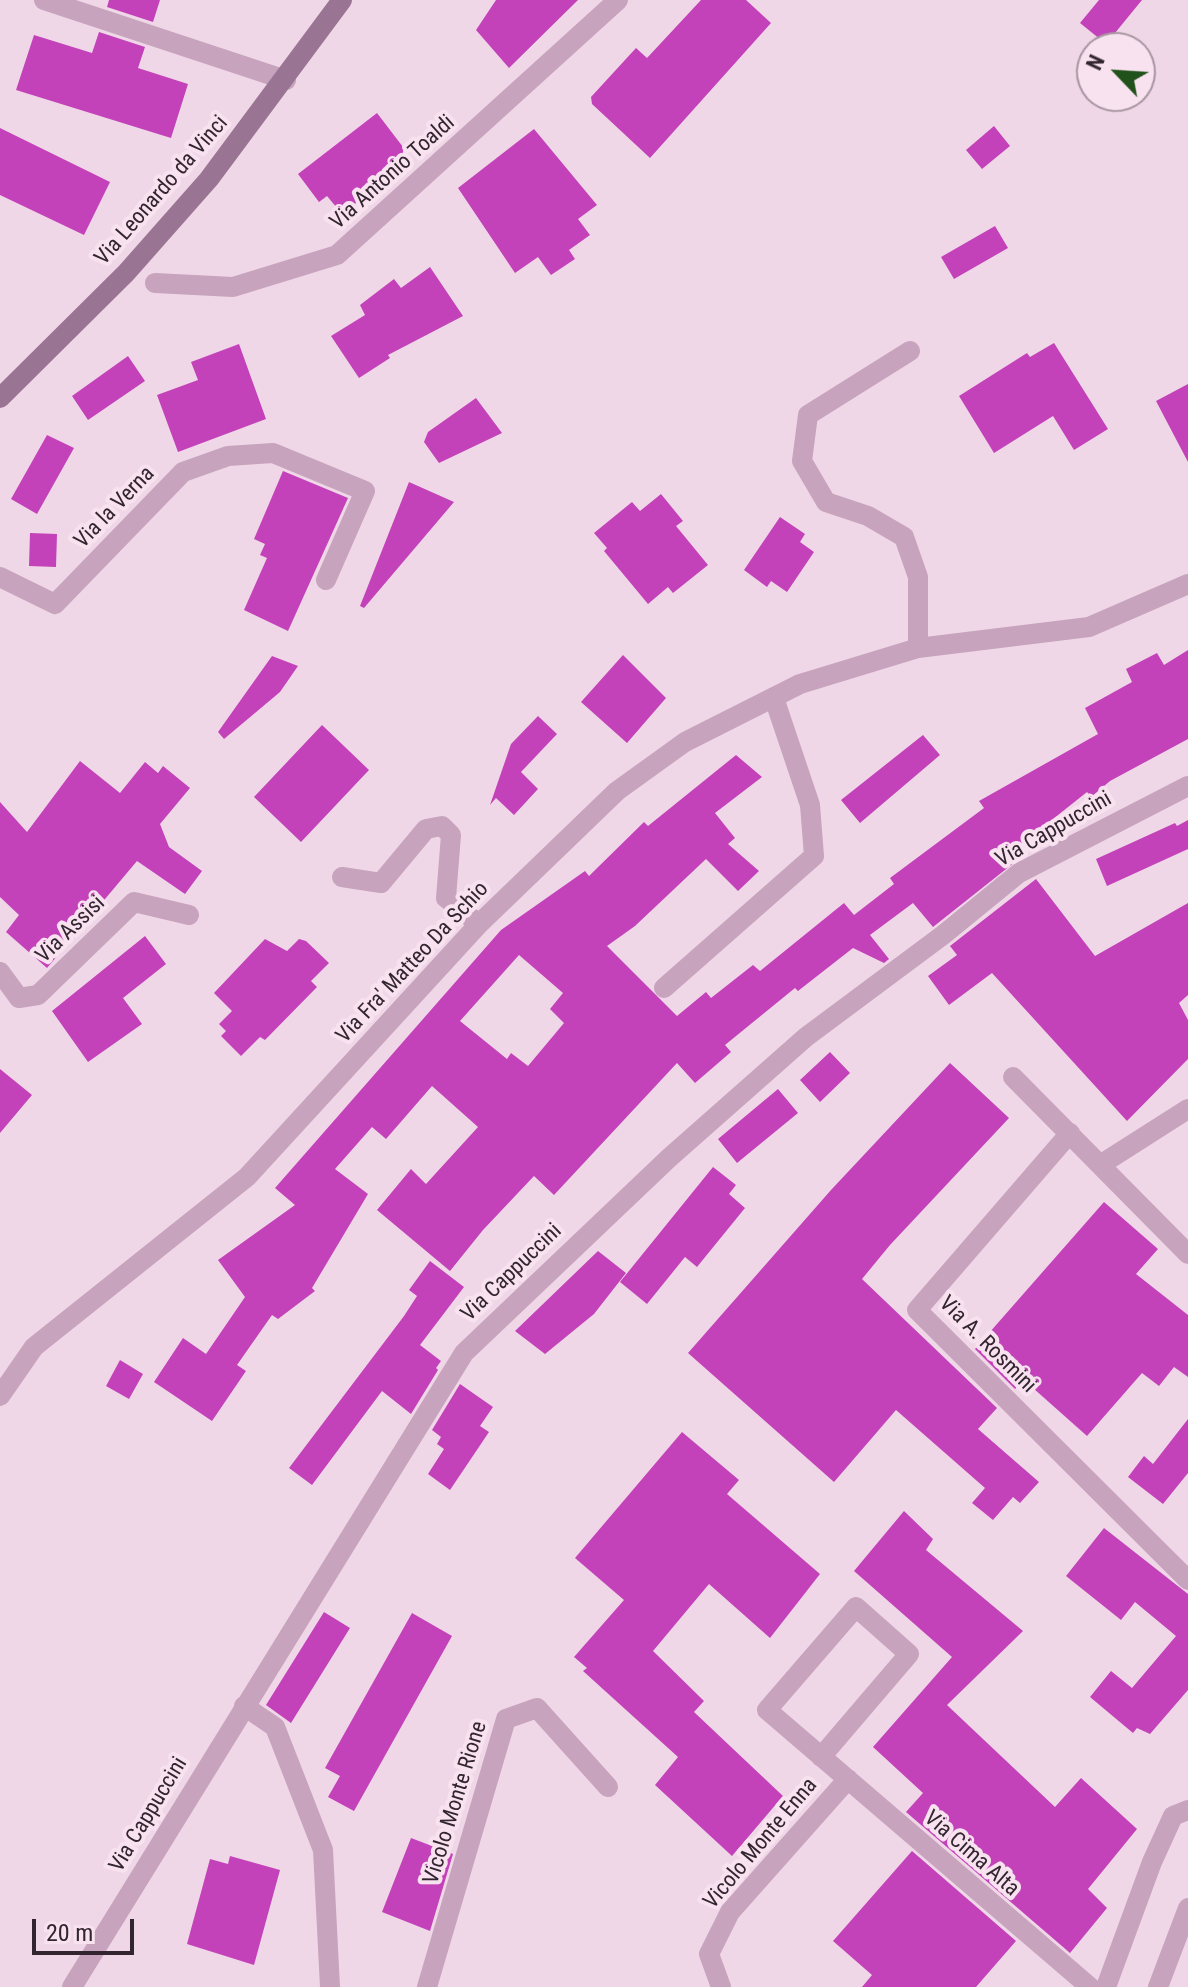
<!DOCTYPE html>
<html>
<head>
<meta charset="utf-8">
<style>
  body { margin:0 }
  #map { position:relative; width:1188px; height:1987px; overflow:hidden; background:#f0d7e7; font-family:"Roboto Condensed",sans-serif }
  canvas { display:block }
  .north { position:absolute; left:1076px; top:32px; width:80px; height:80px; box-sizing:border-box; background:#f8e2f0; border:2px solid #a996a3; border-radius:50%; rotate:295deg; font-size:22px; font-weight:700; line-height:32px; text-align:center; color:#322530 }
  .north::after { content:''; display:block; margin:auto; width:28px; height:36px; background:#22521c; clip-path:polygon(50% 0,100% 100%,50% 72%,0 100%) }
  .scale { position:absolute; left:32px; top:1919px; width:102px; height:36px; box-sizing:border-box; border:4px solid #322530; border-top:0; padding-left:10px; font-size:24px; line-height:28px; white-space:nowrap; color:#322530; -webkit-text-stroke:6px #f8e2f0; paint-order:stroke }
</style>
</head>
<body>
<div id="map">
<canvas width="1188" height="1987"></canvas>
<div class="north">N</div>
<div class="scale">20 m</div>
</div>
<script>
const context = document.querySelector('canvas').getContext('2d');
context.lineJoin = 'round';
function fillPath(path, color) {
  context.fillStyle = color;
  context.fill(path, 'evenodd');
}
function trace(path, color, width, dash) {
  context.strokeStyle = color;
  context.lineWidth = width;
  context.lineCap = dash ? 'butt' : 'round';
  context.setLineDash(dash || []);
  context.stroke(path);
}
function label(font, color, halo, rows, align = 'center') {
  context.font = font + ' "Roboto Condensed",sans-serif';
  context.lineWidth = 8;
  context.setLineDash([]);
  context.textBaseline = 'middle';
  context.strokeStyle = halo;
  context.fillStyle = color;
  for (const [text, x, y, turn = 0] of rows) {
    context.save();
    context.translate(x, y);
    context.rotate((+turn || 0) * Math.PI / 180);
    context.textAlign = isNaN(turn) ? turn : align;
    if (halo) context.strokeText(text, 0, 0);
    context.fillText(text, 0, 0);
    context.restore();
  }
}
fillPath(new Path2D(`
  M 109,0 L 160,0 L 153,22 L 107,7 Z
  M 496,0 L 578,0 L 509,68 L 476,30 Z
  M 701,0 L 746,0 L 771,23 L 650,158 L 592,104 L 591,97 L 636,48 L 647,58 Z
  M 1099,0 L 1142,0 L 1106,44 L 1080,23 Z
  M 99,32 L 145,47 L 138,68 L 188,84 L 171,138 L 16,90 L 34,35 L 92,53 Z
  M 377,113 L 403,147 L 403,166 L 342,214 L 327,196 L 319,202 L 298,174 Z
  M 994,126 L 1010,146 L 982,169 L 966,150 Z
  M 0,128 L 110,182 L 84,235 L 0,195 Z
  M 534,129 L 597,205 L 578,219 L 590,235 L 569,250 L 575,259 L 551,275 L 538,257 L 515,273 L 458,188 Z
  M 995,226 L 1008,248 L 954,279 L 941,257 Z
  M 430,267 L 463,316 L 388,355 L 390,358 L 359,378 L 331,336 L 365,315 L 360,305 L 394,279 L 401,288 Z
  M 1054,343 L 1108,429 L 1074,450 L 1053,416 L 994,453 L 959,396 L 1027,353 L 1030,357 Z
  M 239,344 L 266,419 L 178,452 L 157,395 L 198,380 L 191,362 Z
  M 128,356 L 145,381 L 88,420 L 72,396 Z
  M 1188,384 L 1188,462 L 1156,401 Z
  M 476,398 L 502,433 L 439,463 L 424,442 L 428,432 Z
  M 47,435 L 74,448 L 37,514 L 11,499 Z
  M 283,471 L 348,498 L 288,631 L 244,610 L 267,558 L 260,555 L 265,544 L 254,539 Z
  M 409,482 L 454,502 L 364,608 L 360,606 Z
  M 661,494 L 683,521 L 676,526 L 708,565 L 673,593 L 668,587 L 648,604 L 604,551 L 607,548 L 594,533 L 632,502 L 640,511 Z
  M 780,517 L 805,534 L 800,542 L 814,552 L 787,592 L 771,581 L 767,587 L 744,570 Z
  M 30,533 L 57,534 L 56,567 L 29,566 Z
  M 1188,650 L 1188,739 L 1110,781 L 1091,797 L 1087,792 L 1014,850 L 1020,858 L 933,927 L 913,903 L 870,935 L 889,959 L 884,963 L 853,948 L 798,991 L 795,988 L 725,1045 L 731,1052 L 695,1083 L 677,1063 L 554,1195 L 534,1176 L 483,1230 L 450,1271 L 377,1210 L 411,1169 L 426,1184 L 478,1127 L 432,1086 L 386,1139 L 372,1127 L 335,1169 L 368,1194 L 312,1288 L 315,1291 L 278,1319 L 272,1315 L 237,1365 L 246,1371 L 212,1421 L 154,1382 L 183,1338 L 206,1354 L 245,1297 L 218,1260 L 295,1205 L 275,1188 L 501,930 L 585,871 L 589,876 L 644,822 L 648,826 L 736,755 L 762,777 L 715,813 L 735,838 L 728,844 L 759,871 L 738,891 L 706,859 L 635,926 L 607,946 L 677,1016 L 706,992 L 711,998 L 753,965 L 760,971 L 844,903 L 854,915 L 894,884 L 890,878 L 984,808 L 979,801 L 1098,734 L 1085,708 L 1132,682 L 1126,669 L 1157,653 L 1164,665 ZM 519,955 L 563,993 L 550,1009 L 564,1023 L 528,1066 L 511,1053 L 507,1059 L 460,1021 Z
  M 623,655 L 666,698 L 627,743 L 581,702 Z
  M 272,656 L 298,666 L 280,692 L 224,739 L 218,732 Z
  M 538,716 L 557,734 L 521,772 L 538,789 L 514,815 L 496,798 L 490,805 L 511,744 Z
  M 322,725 L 369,770 L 301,842 L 254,797 Z
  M 923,735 L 940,755 L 860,823 L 841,800 Z
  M 80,761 L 120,793 L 145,762 L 158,773 L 163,766 L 190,788 L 160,824 L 169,847 L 202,871 L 185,894 L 137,861 L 47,968 L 6,932 L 19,915 L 0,897 L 0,802 L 27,832 Z
  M 1188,820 L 1188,849 L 1107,886 L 1096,859 L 1175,823 L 1177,826 Z
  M 1036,879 L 1095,956 L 1188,903 L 1188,995 L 1179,1003 L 1188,1020 L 1188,1059 L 1127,1121 L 992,973 L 949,1005 L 928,976 L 957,955 L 950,946 Z
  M 145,936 L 166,964 L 123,998 L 142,1024 L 88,1062 L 52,1011 Z
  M 265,939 L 287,951 L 299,939 L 306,941 L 329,963 L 311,981 L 317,987 L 265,1040 L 260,1037 L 241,1056 L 221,1036 L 226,1031 L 219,1024 L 232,1011 L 214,993 Z
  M 830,1052 L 850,1073 L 820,1102 L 800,1080 Z
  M 950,1063 L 1009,1118 L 890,1245 L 862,1279 L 997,1408 L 978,1429 L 1039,1482 L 1020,1503 L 1013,1497 L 993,1520 L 972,1503 L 985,1488 L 896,1410 L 834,1482 L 688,1353 L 831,1190 Z
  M 0,1069 L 32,1095 L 0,1133 Z
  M 778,1089 L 798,1113 L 737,1163 L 718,1139 Z
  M 713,1167 L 736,1185 L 729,1194 L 745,1208 L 697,1267 L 685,1257 L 647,1304 L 620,1282 Z
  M 1104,1202 L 1158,1249 L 1136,1274 L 1188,1315 L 1188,1377 L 1174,1367 L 1159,1386 L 1142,1373 L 1087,1436 L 1024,1380 L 1015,1389 L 975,1349 Z
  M 598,1251 L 626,1273 L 594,1314 L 545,1354 L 515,1331 Z
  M 430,1261 L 464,1287 L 420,1345 L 441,1361 L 436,1368 L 438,1370 L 411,1414 L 382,1391 L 312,1485 L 289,1468 L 404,1316 L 417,1296 L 409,1290 Z
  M 120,1360 L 143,1374 L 129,1399 L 106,1386 Z
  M 460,1384 L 493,1407 L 480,1426 L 489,1432 L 450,1490 L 428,1474 L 444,1449 L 437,1444 L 441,1437 L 432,1430 Z
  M 1188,1419 L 1188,1473 L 1163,1504 L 1128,1477 L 1144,1456 L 1153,1464 Z
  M 682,1432 L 739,1480 L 727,1494 L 820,1574 L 770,1638 L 709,1584 L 653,1651 L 704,1701 L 694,1712 L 783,1796 L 732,1856 L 655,1785 L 678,1757 L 583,1671 L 587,1668 L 574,1657 L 624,1600 L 575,1558 Z
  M 904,1511 L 933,1539 L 926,1550 L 1023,1631 L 947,1705 L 1055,1807 L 1081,1778 L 1137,1829 L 1088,1889 L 1107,1908 L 1070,1953 L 906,1812 L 923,1793 L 873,1747 L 952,1657 L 854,1571 Z
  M 1104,1528 L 1188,1594 L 1188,1690 L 1150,1734 L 1137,1728 L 1133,1733 L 1090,1697 L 1111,1671 L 1132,1688 L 1176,1636 L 1135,1602 L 1121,1620 L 1066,1576 Z
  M 324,1612 L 350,1628 L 291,1723 L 266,1705 Z
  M 412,1613 L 452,1636 L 354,1811 L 328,1797 L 340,1776 L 325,1768 Z
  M 411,1838 L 453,1854 L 430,1931 L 382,1912 Z
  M 912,1851 L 1016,1941 L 976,1987 L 862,1987 L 872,1975 L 833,1941 Z
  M 230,1856 L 280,1870 L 254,1965 L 187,1944 L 210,1859 L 228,1864 Z`), '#c342b9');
trace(new Path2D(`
  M 44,0 L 286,80
  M 155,283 L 233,287 L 337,255 L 618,0
  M 910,351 L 808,415 L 802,461 L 826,502 L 868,516 L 904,537 L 918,577 L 918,648
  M 0,577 L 55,604 L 183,472 L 228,456 L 273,453 L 365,491 L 326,580
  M 342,877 L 381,883 L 426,829 L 442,826 L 451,835 L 446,898 L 479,924
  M 0,972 L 19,998 L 38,995 L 134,902 L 189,915
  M 664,988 L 814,856 L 810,805 L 774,698
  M 1013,1077 L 1188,1254
  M 1070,1133 L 917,1310 L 1188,1580
  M 1100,1165 L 1188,1109
  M 0,1396 L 34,1347 L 247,1177 L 479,924 L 617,791 L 685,742 L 800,684 L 918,648 L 1089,627 L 1188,584
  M 244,1706 L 275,1727 L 323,1850 L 330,1987
  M 821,1757 L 909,1654 L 856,1607 L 767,1710 L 1090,1987
  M 72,1987 L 464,1353 L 669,1158 L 806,1037 L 943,935 L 1019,873 L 1188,786
  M 427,1987 L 506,1719 L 537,1708 L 608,1787
  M 721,1987 L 709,1954 L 730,1912 L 848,1779
  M 1106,1987 L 1152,1862 L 1173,1816 L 1188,1810
  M 1158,1987 L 1188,1908`), '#c7a3bd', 20);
trace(new Path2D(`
  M 0,398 L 126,273 L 209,179 L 342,0`), '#9a7593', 20);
label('22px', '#322530', '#f8e2f0', [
  ["Via Antonio Toaldi",393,173,-42],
  ["Via Leonardo da Vinci",162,191,-49],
  ["Via la Verna",115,508,-46],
  ["Via Cappuccini",1054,830,-30],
  ["Via Assisi",71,930,-44],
  ["Via Fra' Matteo Da Schio",413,963,-47],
  ["Via Cappuccini",512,1273,-44],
  ["Via A. Rosmini",987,1345,45],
  ["Vicolo Monte Rione",456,1803,-73],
  ["Via Cappuccini",149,1815,-59],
  ["Vicolo Monte Enna",761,1844,-50],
  ["Via Cima Alta",971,1854,41]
]);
</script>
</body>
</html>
